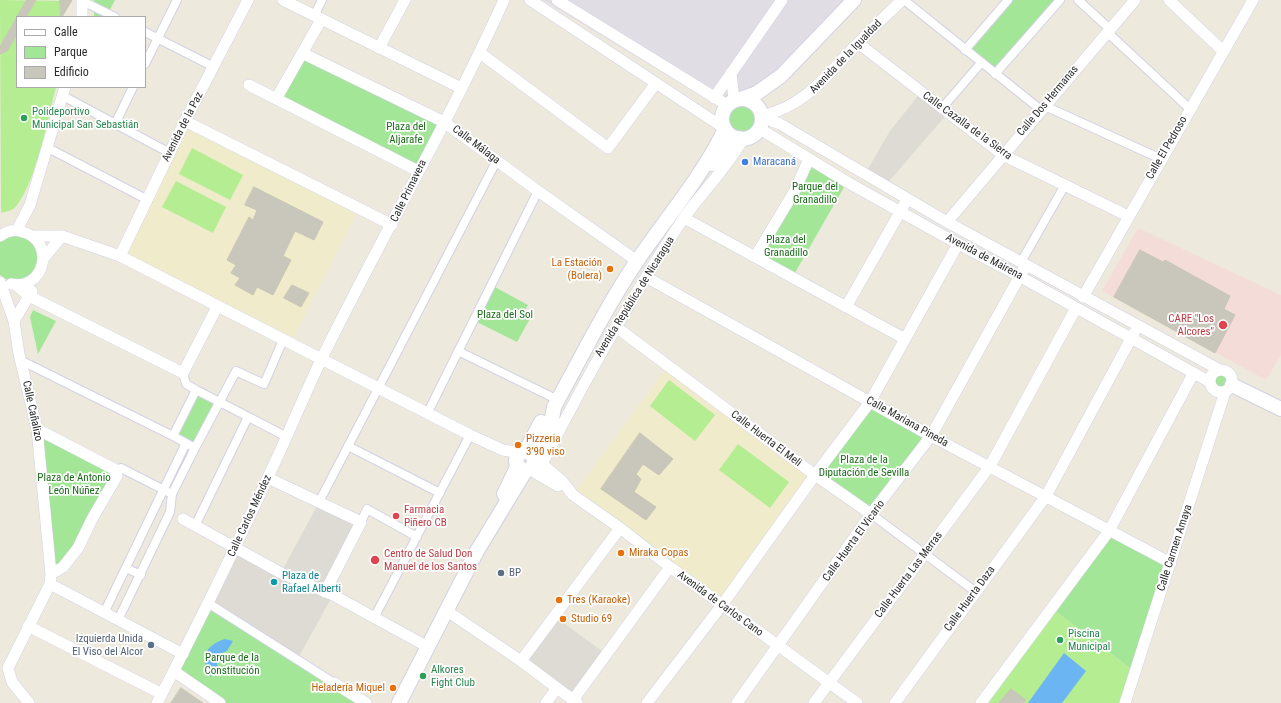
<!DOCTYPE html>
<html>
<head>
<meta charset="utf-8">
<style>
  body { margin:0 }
  #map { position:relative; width:1281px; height:703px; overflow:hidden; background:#ede9dc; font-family:"Roboto Condensed",sans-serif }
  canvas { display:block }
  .legend { position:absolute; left:16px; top:16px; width:130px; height:72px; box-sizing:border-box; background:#fff; border:1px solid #aaa; margin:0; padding:5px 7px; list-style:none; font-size:12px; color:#2b2b2b }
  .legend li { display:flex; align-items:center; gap:8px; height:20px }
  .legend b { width:20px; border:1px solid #aaa }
</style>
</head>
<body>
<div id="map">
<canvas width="1281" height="703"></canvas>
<ul class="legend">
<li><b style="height:5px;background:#fff"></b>Calle</li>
<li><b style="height:11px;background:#a3e697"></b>Parque</li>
<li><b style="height:11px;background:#c9c7bb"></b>Edificio</li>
</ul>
</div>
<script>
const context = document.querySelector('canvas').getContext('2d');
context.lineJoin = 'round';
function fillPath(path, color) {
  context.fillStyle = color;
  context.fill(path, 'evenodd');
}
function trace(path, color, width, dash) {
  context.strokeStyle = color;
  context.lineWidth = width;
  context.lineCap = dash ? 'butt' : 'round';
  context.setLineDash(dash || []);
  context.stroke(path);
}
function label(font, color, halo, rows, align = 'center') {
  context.font = font + ' "Roboto Condensed",sans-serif';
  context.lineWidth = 3.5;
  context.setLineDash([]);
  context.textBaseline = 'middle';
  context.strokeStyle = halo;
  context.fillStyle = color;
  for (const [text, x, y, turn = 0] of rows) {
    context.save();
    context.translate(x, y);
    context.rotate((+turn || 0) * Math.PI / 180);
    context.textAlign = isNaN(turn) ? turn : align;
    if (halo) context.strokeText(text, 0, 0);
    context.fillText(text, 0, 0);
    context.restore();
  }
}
fillPath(new Path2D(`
  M 543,0 L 846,0 L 795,50 L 774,74 L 730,112 L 719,107 Z`), '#e1dde5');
fillPath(new Path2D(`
  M 185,121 L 359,208 L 290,344 L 120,256 Z
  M 668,366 L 815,475 L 722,605 L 573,495 Z`), '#efebcb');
fillPath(new Path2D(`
  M 1138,228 L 1281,295 L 1281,355 L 1266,380 L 1102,291 Z`), '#f4ddd9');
fillPath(new Path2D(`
  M 94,0 L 115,0 L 106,17 L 94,17 Z
  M 1012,0 L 1056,0 L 995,69 L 970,49 Z
  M 302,53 L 444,122 L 418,171 L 276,99 Z
  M726 119a17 17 0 1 1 34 0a17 17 0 1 1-34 0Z
  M 809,159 L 847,182 L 792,278 L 755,257 Z
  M 18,234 L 33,241 L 40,264 L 24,281 L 9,281 L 0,275 L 0,241 L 3,238 Z
  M 491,285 L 528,305 L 525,310 L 532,315 L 517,342 L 473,320 Z
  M 33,310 L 56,321 L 38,354 L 30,317 Z
  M1214 381a7 7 0 1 1 14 0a7 7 0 1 1-14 0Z
  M 196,390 L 219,402 L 195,448 L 173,436 Z
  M 870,402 L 931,436 L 871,514 L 815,475 Z
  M 37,429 L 116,470 L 78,548 L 51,574 Z
  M 1109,531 L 1171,563 L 1135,672 L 1051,608 Z
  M 208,603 L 365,703 L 220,703 L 175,672 Z`), '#a3e697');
fillPath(new Path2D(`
  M 0,0 L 72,1 L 62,17 L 17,17 L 17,87 L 56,87 C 48,118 36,181 17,205 C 13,211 8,211 1,213 Z
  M 192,148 L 243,175 L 230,200 L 179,174 Z
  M 176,181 L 226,207 L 213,233 L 162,207 Z
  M 669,380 L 715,415 L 695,441 L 650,406 Z
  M 738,444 L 789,482 L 770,508 L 719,470 Z
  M 1051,608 L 1135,672 L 1125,703 L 981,703 Z`), '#b5ed92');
fillPath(new Path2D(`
  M 921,92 L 948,113 L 885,186 L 865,174 L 890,131 Z
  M 319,502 L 361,522 L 326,592 L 333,595 L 297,660 L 208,603 L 235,548 L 281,573 Z
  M 554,616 L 606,654 L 573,700 L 521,661 Z`), '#dddbd3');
fillPath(new Path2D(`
  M 225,639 L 233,641 L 227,651 L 219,654 L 216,657 L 218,667 L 211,677 C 200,658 204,646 225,639 Z
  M 1064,653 L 1086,671 L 1062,703 L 1028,703 Z`), '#6cb5f3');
const building = new Path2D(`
  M 27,0 L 36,0 L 26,17 L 17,17 Z
  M 60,0 L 72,0 L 62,17 L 61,17 Z
  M 17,17 L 17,34 L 7,51 L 0,54 L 0,47 Z
  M 254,187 L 323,222 L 314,240 L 295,231 L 283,256 L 291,260 L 273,295 L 257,287 L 253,295 L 235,285 L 240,278 L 231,273 L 236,265 L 227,260 L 249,217 L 253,220 L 257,210 L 245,205 Z
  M 1140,250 L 1163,262 L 1165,260 L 1230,296 L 1224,309 L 1235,315 L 1215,353 L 1114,297 Z
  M 292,285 L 309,293 L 301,307 L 284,298 Z
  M 640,433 L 673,459 L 659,475 L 643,464 L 636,474 L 641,479 L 634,492 L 656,507 L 646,520 L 601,489 Z
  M 181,688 L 203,703 L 171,703 Z
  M 1011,689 L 1026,700 L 1023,703 L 999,703 Z`);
fillPath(building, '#c9c7bb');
trace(building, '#c9c6b6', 1);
const pedestrian = new Path2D(`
  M 904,0 L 1041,110
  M 1078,0 L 1110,29
  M 82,1 L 115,17
  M 314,16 L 322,0
  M 145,32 L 214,67
  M 1107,32 L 1190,109
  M 965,50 L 1008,0
  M 145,64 L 177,0
  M 995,74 L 1060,0
  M 63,96 L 170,153
  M 1045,106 L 1161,159
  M 942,108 L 981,63
  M 115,124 L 133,87
  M 48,148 L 148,200
  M 1021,262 L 1065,185
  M 283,340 L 264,384 L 236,371 L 195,448 L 173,436 L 196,390 C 226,405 256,421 287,437
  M 458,351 L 558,400
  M 20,360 L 173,436
  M 183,373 L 186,384 L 196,390
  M 427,414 L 538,191
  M 348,446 L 440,493
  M 116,470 L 121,468 L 168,492
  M 319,502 L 497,160
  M 871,514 L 976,592
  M 361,522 L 367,509 L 417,537
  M 195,526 L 248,417
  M 126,568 L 141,575
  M 208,603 L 334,683
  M 104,613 L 186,443
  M 374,618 L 470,435
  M 118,620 L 170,512 L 172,494 L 195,448`);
const minor = new Path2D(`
  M 82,0 L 82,17
  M 283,0 L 461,88
  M 530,0 L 724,128
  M 557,0 L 727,105
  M 1169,0 L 1223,51
  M 858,43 L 1003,155 L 1128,216
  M 379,48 L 405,0
  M 302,53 L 444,122 L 538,191 L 637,261
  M 480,53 L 608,148 L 656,83
  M 731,73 L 734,100
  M 249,85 L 418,171
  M 714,98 L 782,0
  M 276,99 L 321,20
  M 762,116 C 806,105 826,76 856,45 C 871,29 887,15 902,0
  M 762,117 L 780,124 L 947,222 L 1220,370
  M 185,121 L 392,225
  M 760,129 L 847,182 L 958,244 L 1019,276 L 1210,382
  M 684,218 L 905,339
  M 947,222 L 1135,0
  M 17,230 L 30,205 L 65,87
  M 0,236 C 7,231 15,229 23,232 C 56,241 45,291 11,284
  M 33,236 L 62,236 L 120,256 L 470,435 L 503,450 L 522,453
  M 120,256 L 185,121 L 248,0
  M 755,257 L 794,192 L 809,159
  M 44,258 L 62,236
  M 646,277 L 931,436 L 1171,563
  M 0,282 L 14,321 L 19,354 L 37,429 L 51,574 L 50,584 L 8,668 L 12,682 L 29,703
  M 16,285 L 29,296 L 183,373 L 217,307
  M 1083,297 L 1253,0
  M 846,307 L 904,205
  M 14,321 L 32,291
  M 616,327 L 815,475 L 871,514
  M1210 381a11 11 0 1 1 22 0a11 11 0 1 1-22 0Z
  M 37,429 L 116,470 L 117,476 L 92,519 L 78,548 L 63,567 L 51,574
  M 534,460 L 542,464 L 562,481 L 573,495 L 620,528 L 670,567 L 857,703
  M 542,464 C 585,380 630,298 683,219 C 702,192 727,168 743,139
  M 529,469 L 558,486
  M 268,478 L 361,522 L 325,592
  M 183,519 L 281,573 L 333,595 L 428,647
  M 50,584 L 183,654
  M 447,611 L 521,661 L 577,703
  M 28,626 L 162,694
  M 521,661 L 620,528
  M 175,672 L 220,703
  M 334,683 L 366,703
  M 573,700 L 670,567
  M 157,703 C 196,629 233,553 268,477 C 287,438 303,397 322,358 C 381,238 449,122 504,0
  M 546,703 L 557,688
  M 647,703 L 722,605 L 815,475 L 870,402 L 958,244
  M 737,703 L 871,514 L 931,436 L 1026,265
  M 814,703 L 990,466 L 1076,308
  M 895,703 L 1046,496 L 1134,333
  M 981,703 L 1109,531 L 1193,374
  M 1125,703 L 1225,392`);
const tertiary = new Path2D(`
  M 743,98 L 757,93 L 781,76 L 854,0
  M722 119a20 20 0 1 1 40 0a20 20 0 1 1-40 0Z
  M 711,164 L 739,138
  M 1232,385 L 1281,409
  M 525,452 L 541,422
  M516 461a9 9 0 1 1 18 0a9 9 0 1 1-18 0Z
  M 534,458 L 552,419 L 554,407 C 581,358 606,307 637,261 C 667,217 702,177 725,129
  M 504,494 L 518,465
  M 399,703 L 477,551 L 526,470`);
trace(pedestrian, '#d2d2e4', 10);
trace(minor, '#d2d2e4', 12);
trace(tertiary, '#d2d2e4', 16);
trace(pedestrian, '#fff', 8);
trace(minor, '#fff', 11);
trace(tertiary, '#fff', 14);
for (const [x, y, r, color] of [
  [24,118,4,"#2e9e5b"],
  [745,162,4,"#3f7fe0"],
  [610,269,4,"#e8710a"],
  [1223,325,5,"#e0444e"],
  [518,445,4,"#e8710a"],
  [396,516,4,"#e0444e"],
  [621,553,4,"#e8710a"],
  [375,560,5,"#e0444e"],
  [501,573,4,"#5c6f8a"],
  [274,582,4,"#0f9aa8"],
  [559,600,4,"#e8710a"],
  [563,619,4,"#e8710a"],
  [1060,640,4,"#2e9e5b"],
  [151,645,4,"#5c6f8a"],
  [423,676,4,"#2e9e5b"],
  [393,688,4,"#e8710a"]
]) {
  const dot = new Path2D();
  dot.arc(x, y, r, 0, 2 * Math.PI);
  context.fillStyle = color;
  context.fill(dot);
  trace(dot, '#fff', 1.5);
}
label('11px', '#2b2b2b', '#fff', [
  ["Avenida de la Igualdad",846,57,-46],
  ["Calle Dos Hermanas",1048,101,-50],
  ["Calle Cazalla de la Sierra",967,126,36],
  ["Avenida de la Paz",183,127,-63],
  ["Calle Málaga",476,145,37],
  ["Calle El Pedroso",1167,148,-60],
  ["Calle Primavera",409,191,-64],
  ["Avenida de Mairena",984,257,28],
  ["Avenida República de Nicaragua",635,297,-58],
  ["Calle Cañalizo",32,411,78],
  ["Calle Mariana Pineda",907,422,29],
  ["Calle Huerta El Meli",766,439,37],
  ["Calle Carlos Méndez",250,516,-65],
  ["Calle Huerta El Vicario",854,541,-54],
  ["Calle Carmen Amaya",1175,548,-72],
  ["Calle Huerta Las Merras",909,575,-53],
  ["Calle Huerta Daza",970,599,-54],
  ["Avenida de Carlos Cano",720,604,36]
]);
label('11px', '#27864d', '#fff', [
  ["Polideportivo",32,112],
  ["Municipal San Sebastián",32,125],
  ["Piscina",1068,634],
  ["Municipal",1068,647],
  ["Alkores",431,670],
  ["Fight Club",431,683]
], 'left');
label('11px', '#196b18', '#fff', [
  ["Plaza del",406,127],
  ["Aljarafe",406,140],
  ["Parque del",815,187],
  ["Granadillo",815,200],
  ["Plaza del",786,240],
  ["Granadillo",786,253],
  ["Plaza del Sol",505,315],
  ["Plaza de la",864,460],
  ["Diputación de Sevilla",864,473],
  ["Plaza de Antonio",74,478],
  ["León Núñez",74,491],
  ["Parque de la",232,658],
  ["Constitución",232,671]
]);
label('11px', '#366cbe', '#fff', [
  ["Maracaná",753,162]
], 'left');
label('11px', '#c56008', '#fff', [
  ["La Estación",602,263,"right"],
  ["(Bolera)",602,276,"right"],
  ["Pizzeria",526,439],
  ["3’90 viso",526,452],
  ["Miraka Copas",629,553],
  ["Tres (Karaoke)",567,600],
  ["Studio 69",571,619],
  ["Heladería Miquel",385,688,"right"]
], 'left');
label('11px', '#be3a42', '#fff', [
  ["CARE \"Los",1214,319,"right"],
  ["Alcores\"",1214,332,"right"],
  ["Farmacia",404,510],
  ["Piñero CB",404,523],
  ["Centro de Salud Don",384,554],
  ["Manuel de los Santos",384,567]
], 'left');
label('11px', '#4e5e75', '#fff', [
  ["BP",509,573],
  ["Izquierda Unida",143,639,"right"],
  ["El Viso del Alcor",143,652,"right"]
], 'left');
label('11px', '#0d838f', '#fff', [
  ["Plaza de",282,576],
  ["Rafael Alberti",282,589]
], 'left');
</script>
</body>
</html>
